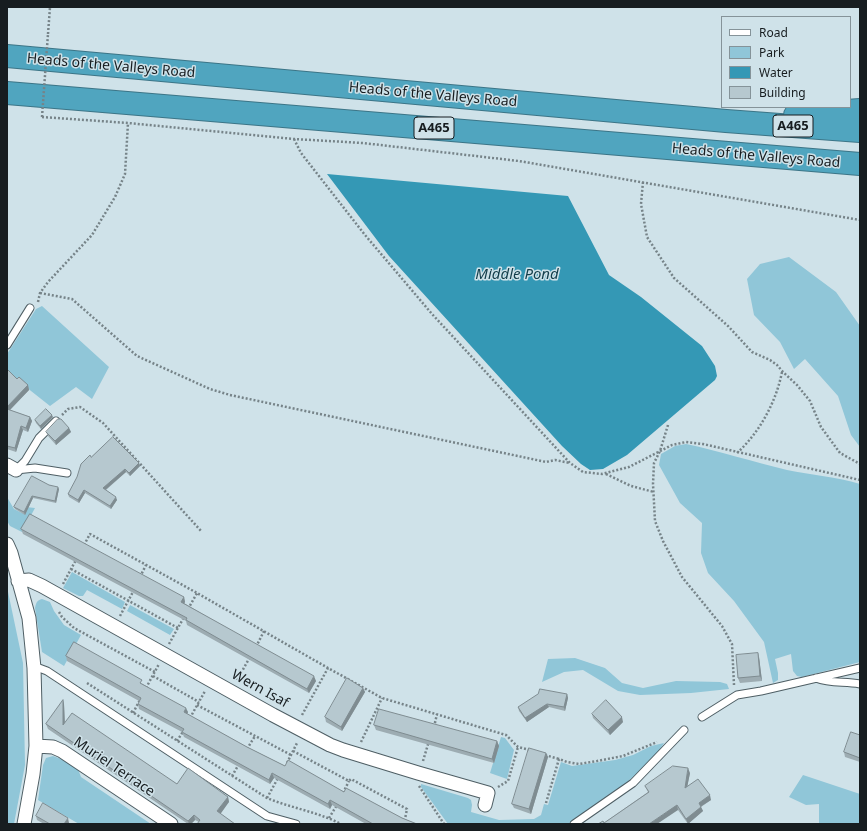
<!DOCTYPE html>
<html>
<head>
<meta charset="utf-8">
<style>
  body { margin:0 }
  #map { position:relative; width:867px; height:831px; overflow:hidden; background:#cfe2e9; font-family:"Noto Sans",sans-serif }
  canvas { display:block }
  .frame { position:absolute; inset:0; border:8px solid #171d20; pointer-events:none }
  .legend { position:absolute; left:721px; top:16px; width:130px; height:92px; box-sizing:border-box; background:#cfe2e9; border:1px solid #859399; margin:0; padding:5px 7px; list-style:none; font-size:12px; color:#171d20 }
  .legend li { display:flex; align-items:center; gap:8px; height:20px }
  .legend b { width:20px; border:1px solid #859399 }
</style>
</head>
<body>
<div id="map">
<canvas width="867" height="831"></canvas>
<div class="frame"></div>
<ul class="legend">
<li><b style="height:5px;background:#fff"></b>Road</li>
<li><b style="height:11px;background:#90c6d8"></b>Park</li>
<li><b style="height:11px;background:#3498b5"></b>Water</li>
<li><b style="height:11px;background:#b6c8cf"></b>Building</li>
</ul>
</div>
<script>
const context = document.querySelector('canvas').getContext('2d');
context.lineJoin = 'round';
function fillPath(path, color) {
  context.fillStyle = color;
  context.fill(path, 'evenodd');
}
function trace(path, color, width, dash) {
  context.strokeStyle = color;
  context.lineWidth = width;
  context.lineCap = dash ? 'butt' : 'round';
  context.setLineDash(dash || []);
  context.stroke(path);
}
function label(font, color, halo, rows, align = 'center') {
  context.font = font + ' "Noto Sans",sans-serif';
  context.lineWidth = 3;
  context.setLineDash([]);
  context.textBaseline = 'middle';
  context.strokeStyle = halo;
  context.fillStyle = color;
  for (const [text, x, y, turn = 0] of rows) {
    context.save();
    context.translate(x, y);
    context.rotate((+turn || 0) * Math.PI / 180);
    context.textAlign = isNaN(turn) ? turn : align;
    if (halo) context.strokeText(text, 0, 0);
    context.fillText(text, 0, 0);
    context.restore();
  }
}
fillPath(new Path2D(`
  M 789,257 L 836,292 L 860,326 L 860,447 L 851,435 L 838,396 L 805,359 L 794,369 L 780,342 L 754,315 L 747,279 L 760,264 Z
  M 42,306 L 109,367 L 92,399 L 76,387 L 50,406 L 7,372 L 7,354 L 36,309 Z
  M 686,444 C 720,451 753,462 787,470 C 811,475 837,477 860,484 L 860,662 L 802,677 L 797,676 L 793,671 L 791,654 L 775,659 L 778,673 L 778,680 L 773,683 L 764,642 L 734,601 L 708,573 L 701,553 L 702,523 L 680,503 L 659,465 L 661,454 L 675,446 Z
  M 7,497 L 14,509 L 22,513 L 26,507 L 35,508 L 22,532 L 10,526 L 7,521 Z
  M 72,572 L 125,602 L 122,609 L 87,590 L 83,596 L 79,596 L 63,588 Z
  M 7,587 L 23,663 L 25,765 L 14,824 L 7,824 Z
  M 42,599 L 50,602 L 54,611 L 64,625 L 81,635 L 64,666 L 42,652 L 35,608 C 36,603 37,600 42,599 Z
  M 130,605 L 174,629 L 170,635 L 127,611 Z
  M 575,658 L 605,668 L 622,683 L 643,688 L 676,681 L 720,682 L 727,684 L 729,689 L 691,693 L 640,695 L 618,691 L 583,670 L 564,672 L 542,682 L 548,659 Z
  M 501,737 L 505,738 L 514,750 L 507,779 L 490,773 Z
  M 664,743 L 657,754 L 622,787 L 568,824 L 448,824 L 421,787 L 421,784 L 468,798 L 471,800 L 472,805 L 471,812 L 499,820 L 534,819 L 541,815 L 544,804 L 548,805 L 561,762 L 572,766 L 615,760 L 633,755 L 651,746 Z
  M 53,756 L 61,759 L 78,769 L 81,777 L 151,824 L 79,824 L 38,800 L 43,765 L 46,758 Z
  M 803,775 L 860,794 L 860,824 L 819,824 L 819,804 L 806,805 L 789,797 Z`), '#90c6d8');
fillPath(new Path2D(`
  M 327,174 L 568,196 L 609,275 L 641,297 L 702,346 L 715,366 L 717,376 L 715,380 L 627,455 L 603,469 L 590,470 L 581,464 L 562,446 L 389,256 Z`), '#3498b5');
const lane = new Path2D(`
  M 7,345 L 30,308
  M 16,470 L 25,461 L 39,438 L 56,421
  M 16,470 L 35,468 L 67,473
  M 34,668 L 39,668 L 47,671 L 267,816 L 296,824
  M 816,678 C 831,684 844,681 860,684
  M 702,717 L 737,695 L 761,691 L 860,668
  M 574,824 L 633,783 L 684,730`);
const street = new Path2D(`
  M 7,465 L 16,470
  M 7,544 L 11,553 L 29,618 L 34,668 L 36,746 L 33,774 L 24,824
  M 18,581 L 29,580 L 42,586 L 273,715 L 330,745 L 343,750 L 418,773 L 488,793 L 485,805
  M 36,746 L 53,747 L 62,751 L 171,824`);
const highway = new Path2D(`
  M 7,56 L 726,121 L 860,131
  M 7,93 L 860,164
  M 795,115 L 860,110`);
trace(lane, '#4e5e64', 9);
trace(street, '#4e5e64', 15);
trace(highway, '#3c7587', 24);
trace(new Path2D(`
  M 48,34 L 50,7
  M 42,117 L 128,123 L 294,139 L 363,143 L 519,161 L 860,220
  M 294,139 L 301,153 L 365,235 L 432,314 L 570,463 L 583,472 L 602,474 L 629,467 L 672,445 L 686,442 L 703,444 L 860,480
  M 643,182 L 641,204 L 647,237 L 674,278 L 728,326 L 752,352 L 770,360 L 777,365 L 783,372 L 797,385 L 810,401 L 821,427 L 840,453 L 860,464
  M 40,293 L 72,299 L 137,356 L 210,389 L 230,395 L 546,462 L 555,460 L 570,463
  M 38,302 L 40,293 L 48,282 L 92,235 L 115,197 L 125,174 L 128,123
  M 62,415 L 68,409 L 80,407 L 103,423 L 202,532
  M 668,425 L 660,451 L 654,463 L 653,484 L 655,521 L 663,541 L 682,577 L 722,626 L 732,644 L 734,685
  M 737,453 C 760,432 776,402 782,372
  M 606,474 L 631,486 L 654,492
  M 84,545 L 90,534 L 197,593 L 328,668 L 382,698 L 506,735 L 518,747 L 530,750
  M 71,569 L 178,628
  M 140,577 L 146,565
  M 63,584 L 77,558
  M 188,609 L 197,593
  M 59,612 L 62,617 L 74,628 L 155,672
  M 120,616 L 134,590
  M 169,644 L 184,617
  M 256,647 L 264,631
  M 153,676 L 199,702
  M 237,680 L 250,657
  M 87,683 L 267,798 C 291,808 318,812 341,824
  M 146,688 L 159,664
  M 197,705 L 291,755
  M 133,713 L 141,698
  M 302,715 L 328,668
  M 190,718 L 205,691
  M 434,727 L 437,714
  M 177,741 L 184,730
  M 361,742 L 382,698
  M 247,749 L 255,736
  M 293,751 L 349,781 L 351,779 L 407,809 L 404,824
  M 545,755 L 559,759
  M 423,761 L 429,741
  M 287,763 L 297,743
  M 232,776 L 239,764
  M 419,786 L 444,824
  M 498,787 L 508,781 L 518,747
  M 343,793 L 349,781
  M 267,798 L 278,778
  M 546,803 L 559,759 L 567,762 L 579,764 L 597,761 L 623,756 L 657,742
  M 329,818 L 337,805`), '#768388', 2.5, [2, 2]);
trace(lane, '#fff', 7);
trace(street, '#fff', 13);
trace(highway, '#50a5bf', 22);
trace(new Path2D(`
  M 42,117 L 48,34`), '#768388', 2.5, [2, 2]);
fillPath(new Path2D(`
  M 7,369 L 17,379 L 28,385 L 29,390 L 10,410 L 30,417 L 32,421 L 28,432 L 23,430 L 16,452 L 7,449 Z
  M 53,417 L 41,429 L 36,423 L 35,420 Z
  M 69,428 L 71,432 L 56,445 L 48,436 L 46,432 Z
  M 91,457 L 139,463 L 140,466 L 130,476 L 126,472 L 106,490 L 117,500 L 111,509 L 85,493 L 79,503 L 69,497 L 68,494 Z
  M 49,485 L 59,489 L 56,503 L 33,498 L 25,515 L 15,509 L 14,507 Z
  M 21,529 L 184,597 L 185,602 L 184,603 L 316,681 L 309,693 L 187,625 L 186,621 L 23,534 Z
  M 758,653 L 759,657 L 762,681 L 740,683 L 738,678 Z
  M 66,656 L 143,684 L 188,712 L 187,714 L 247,747 L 285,766 L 344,792 L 402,818 L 417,824 L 366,824 L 332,805 L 330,809 L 274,778 L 270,784 L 184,737 L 182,732 L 139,709 L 138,704 L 139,701 L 67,661 Z
  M 363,688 L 365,692 L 342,731 L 326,722 L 325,717 Z
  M 567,694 L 568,698 L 565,711 L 549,707 L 527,722 L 519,711 L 518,707 Z
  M 63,700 L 64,704 L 65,723 L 177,784 L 228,797 L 229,802 L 199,822 L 195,820 L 191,824 L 188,824 L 48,729 L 46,724 Z
  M 592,714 L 623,722 L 610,735 L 593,718 Z
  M 374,725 L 497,741 L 499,746 L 494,763 L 376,730 Z
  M 860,735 L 860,762 L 845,757 L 844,752 Z
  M 546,753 L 548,757 L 531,814 L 514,808 L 512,804 Z
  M 690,773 L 687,787 L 711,800 L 701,807 L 703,811 L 688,824 L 678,810 L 604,823 L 648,792 L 645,786 Z
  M 36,816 L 69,823 L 68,824 L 44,824 L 37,820 Z`), '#9dacb2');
fillPath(new Path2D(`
  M 28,385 L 29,390 L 7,413 L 7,407 Z
  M 52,415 L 53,417 L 41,429 L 40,426 Z
  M 30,417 L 32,421 L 28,432 L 26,428 Z
  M 21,426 L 23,430 L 16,452 L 15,448 Z
  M 69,428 L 71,432 L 56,445 L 55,441 Z
  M 139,463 L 140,466 L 130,476 L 129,473 Z
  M 125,469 L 126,472 L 104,491 L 103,488 Z
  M 58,487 L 59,489 L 56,503 L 55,501 Z
  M 84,490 L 85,493 L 79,503 L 78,500 Z
  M 32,496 L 33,498 L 25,515 L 24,512 Z
  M 116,497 L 117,500 L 111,509 L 110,506 Z
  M 184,597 L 185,602 L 183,606 L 181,602 Z
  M 758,653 L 759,657 L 762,681 L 760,676 Z
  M 314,676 L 316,681 L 309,693 L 307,689 Z
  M 363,688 L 365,692 L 342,731 L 341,727 Z
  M 567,694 L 568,698 L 565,711 L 564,707 Z
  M 63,700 L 64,704 L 65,729 L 63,725 Z
  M 547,704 L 549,707 L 527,722 L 525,718 Z
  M 186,708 L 188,712 L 186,717 L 184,712 Z
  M 622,717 L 623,722 L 610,735 L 608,730 Z
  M 497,741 L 499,746 L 494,763 L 492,759 Z
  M 546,753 L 548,757 L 531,814 L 529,809 Z
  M 688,768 L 690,773 L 686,793 L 685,788 Z
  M 272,773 L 274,778 L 270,784 L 269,780 Z
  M 710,795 L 711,800 L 700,807 L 699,803 Z
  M 228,797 L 229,802 L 219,816 L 217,811 Z
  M 330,800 L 332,805 L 330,809 L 328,804 Z
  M 677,805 L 678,810 L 657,824 L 649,824 Z
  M 701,807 L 703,811 L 688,824 L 686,819 Z
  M 194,815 L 195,820 L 191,824 L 189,824 L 188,821 Z
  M 68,818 L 69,823 L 68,824 L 64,824 Z`), '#7f8c91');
const building = new Path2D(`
  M 7,369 L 17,379 L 19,377 L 28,385 L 7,407 Z
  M 7,409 L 30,417 L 26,428 L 21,426 L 15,448 L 7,446 Z
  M 46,409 L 52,415 L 40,426 L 35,420 Z
  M 58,419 L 61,419 L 69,428 L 55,441 L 46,432 Z
  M 113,437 L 139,463 L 129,473 L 125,469 L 103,488 L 116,497 L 110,506 L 84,490 L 78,500 L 68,494 L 77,477 L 81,464 L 90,455 L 91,457 Z
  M 32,476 L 49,485 L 58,487 L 55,501 L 32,496 L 24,512 L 14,507 Z
  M 30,514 L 184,597 L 181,602 L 314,676 L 307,689 L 186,620 L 187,618 L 21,529 Z
  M 74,642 L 142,680 L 140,683 L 186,708 L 184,712 L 247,747 L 285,766 L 288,760 L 344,792 L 346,788 L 402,818 L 417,824 L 373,824 L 330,800 L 328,804 L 272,773 L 269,780 L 182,732 L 184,729 L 138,704 L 141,698 L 66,656 Z
  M 758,653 L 760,676 L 738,678 L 736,655 Z
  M 347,678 L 363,688 L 341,727 L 325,717 Z
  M 540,689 L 567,694 L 564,707 L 547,704 L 525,718 L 518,707 L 538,694 Z
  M 63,700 L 63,725 L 72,713 L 177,784 L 188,768 L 228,797 L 217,811 L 235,824 L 197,824 L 200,820 L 194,815 L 188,821 L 46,724 Z
  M 606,700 L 622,717 L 608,730 L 592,714 Z
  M 379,709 L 497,741 L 492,759 L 374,725 Z
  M 851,732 L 860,735 L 860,758 L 844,752 Z
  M 529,748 L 546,753 L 529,809 L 512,804 Z
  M 673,766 L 688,768 L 685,788 L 698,779 L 710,795 L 699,803 L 701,807 L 686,819 L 677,805 L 649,824 L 598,824 L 603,821 L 604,823 L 649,792 L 645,786 Z
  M 43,803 L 68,818 L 64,824 L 50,824 L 36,816 Z`);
fillPath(building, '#b6c8cf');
trace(building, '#7f8c91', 1);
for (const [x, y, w] of [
  [793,126,40],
  [434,128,40]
]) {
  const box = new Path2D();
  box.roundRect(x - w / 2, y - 11, w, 22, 3);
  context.fillStyle = '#cfe2e9';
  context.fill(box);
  trace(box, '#171d20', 1);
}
label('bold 13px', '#171d20', null, [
  ["A465",793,126],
  ["A465",434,128]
]);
label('14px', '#171d20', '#cfe2e9', [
  ["Heads of the Valleys Road",111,66,5],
  ["Heads of the Valleys Road",433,95,5],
  ["Heads of the Valleys Road",756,156,5],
  ["Wern Isaf",260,689,29],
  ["Muriel Terrace",114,767,34]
]);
label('italic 15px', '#123e4b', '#cfe2e9', [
  ["Middle Pond",517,275]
]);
</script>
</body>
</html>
